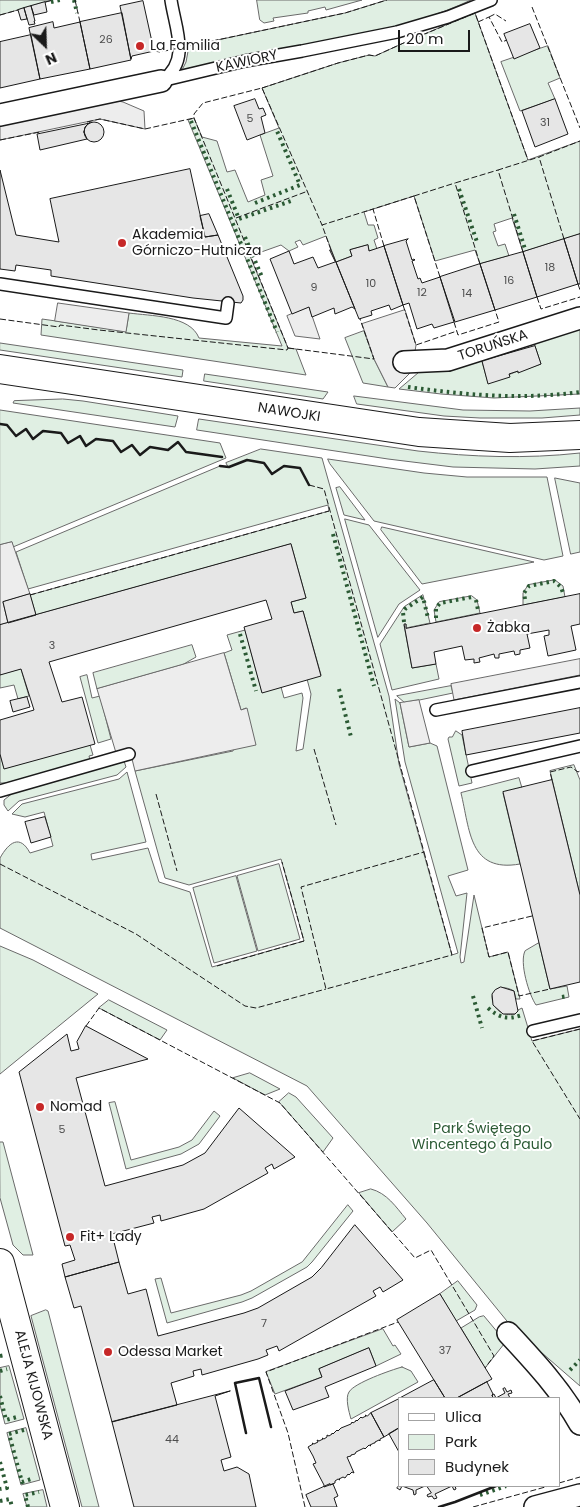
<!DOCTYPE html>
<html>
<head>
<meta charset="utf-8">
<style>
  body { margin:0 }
  #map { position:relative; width:580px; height:1507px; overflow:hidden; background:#fff; font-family:Poppins,sans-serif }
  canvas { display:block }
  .legend { position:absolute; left:398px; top:1397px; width:162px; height:90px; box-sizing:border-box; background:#fff; border:1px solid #a3a3a3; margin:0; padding:6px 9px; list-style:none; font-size:15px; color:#1a1a1a }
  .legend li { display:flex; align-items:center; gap:10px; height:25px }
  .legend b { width:25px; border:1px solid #a3a3a3 }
  .north { position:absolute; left:20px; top:20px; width:50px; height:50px; -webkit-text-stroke:4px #fff; paint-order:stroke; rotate:156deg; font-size:14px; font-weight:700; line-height:20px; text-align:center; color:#1a1a1a }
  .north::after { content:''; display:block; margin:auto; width:18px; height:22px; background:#1a1a1a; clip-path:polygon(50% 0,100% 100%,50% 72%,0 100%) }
  .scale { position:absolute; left:398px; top:30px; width:72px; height:22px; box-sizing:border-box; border:2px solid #1a1a1a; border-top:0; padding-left:6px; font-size:15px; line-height:18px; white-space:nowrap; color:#1a1a1a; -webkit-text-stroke:4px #fff; paint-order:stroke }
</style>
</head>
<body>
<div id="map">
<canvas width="580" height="1507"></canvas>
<ul class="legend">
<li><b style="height:6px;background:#fff"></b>Ulica</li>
<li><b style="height:14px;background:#e0efe3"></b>Park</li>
<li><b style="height:14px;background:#e6e6e6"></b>Budynek</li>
</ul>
<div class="north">N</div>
<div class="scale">20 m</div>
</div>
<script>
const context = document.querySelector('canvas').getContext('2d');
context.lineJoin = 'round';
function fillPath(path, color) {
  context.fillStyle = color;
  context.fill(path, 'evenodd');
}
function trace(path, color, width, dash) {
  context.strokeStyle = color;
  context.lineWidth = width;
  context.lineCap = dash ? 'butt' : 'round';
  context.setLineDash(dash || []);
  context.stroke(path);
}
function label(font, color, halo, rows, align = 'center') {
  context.font = font + ' Poppins,sans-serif';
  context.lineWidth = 4;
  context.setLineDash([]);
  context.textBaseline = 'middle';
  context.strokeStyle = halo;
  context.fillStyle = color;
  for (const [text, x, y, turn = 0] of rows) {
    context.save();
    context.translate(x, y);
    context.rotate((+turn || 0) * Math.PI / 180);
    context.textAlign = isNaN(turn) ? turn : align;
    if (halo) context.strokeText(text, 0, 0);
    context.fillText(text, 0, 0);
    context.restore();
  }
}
const green = new Path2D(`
  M 0,0 L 53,0 L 0,15 Z
  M 257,0 L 362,0 L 326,10 L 325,7 L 308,11 L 308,13 L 273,18 L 274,21 L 264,23 L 260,20 Z
  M 387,0 L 471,0 C 407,30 334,40 264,52 C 237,57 210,64 182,70 L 186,62 L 189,46 L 345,13 Z
  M 475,13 L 528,160 L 580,141 L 580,234 L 523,252 L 512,218 L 494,224 L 496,231 L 493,232 L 498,246 L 505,244 L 509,256 L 480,264 L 475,250 L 435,261 L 414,196 L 364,212 L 368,225 L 374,225 L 378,238 L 374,240 L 377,249 L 369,251 L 368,245 L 350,250 L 352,256 L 336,262 L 326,236 L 303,245 L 300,240 L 295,242 L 298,247 L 289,251 L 281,245 L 250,256 L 288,348 L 296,349 L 306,375 L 41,335 L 42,319 L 126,331 L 129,313 C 150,316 190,315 199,338 L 282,346 L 188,120 L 194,118 L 202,137 L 217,141 L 227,172 L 235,170 L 248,202 L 265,195 L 261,180 L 273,176 L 260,135 L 279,128 L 262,88 L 338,63 L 369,55 L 375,56 L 408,41 Z
  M 548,46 L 560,78 L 548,83 L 555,99 L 520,111 L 501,62 Z
  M 580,327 L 580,394 L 494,398 L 441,394 L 399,389 L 425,367 L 481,358 L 488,383 L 518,371 L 518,372 L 541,364 L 535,346 L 535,342 Z
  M 364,331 L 374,359 L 388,387 L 363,383 L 345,338 Z
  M 0,343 L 183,370 L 182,377 L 0,350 Z
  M 205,374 L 328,392 L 323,399 L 204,381 Z
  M 354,396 L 463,410 L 530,411 L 580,408 L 580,415 L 542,418 L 480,418 L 444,416 L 357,404 Z
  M 63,399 L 83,401 L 178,416 L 175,427 L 13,403 L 14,401 Z
  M 0,410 L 220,443 L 226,458 L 13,547 L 12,542 L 0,545 Z
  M 199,419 L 418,451 C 472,457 526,459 580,453 L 580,466 L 535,469 L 453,467 L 388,459 L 197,430 Z
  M 261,449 L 322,458 L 389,696 L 399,764 L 452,955 L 458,953 L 405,762 L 395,699 L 400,703 L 409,747 L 430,743 L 437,746 L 468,870 L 448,876 L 456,896 L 467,893 L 460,957 L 461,963 L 464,962 L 474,895 L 489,957 L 508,952 L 520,999 L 516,999 L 514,991 C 505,986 496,986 492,996 C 492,1009 503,1017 515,1014 L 518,1010 L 522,1008 L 532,1041 L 580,1029 L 580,1386 L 511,1326 L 427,1223 L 307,1086 L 0,928 L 0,858 C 9,842 20,834 30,853 L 53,846 L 44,812 L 25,817 L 12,814 L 22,804 L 119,779 L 127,772 L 146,842 L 91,854 L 92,860 L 148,848 L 159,882 L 190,892 L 212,967 L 304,941 L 281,859 L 189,885 L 165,878 L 135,771 L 233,751 L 246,708 L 241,710 L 224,653 L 232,650 L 227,635 L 245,630 L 262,692 L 281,687 L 284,698 L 302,693 L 303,698 L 296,751 L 303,749 L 311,694 L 307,679 L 321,675 L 303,611 L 294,613 L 291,602 L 306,598 L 291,544 L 36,615 L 30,595 L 329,511 L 328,505 L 28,589 L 16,552 L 220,466 L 228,467 L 226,463 Z
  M 328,459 L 424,473 L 467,477 L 547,477 L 563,556 L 544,560 L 374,521 L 330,464 Z
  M 555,478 L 580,483 L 580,552 L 571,554 Z
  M 340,487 L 365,520 L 344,515 L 336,488 Z
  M 345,519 L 369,525 L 420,590 L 399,604 L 378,637 Z
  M 382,527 L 534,562 L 422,584 L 381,530 Z
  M 555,580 L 563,586 L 565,597 L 523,605 L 523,593 L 528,585 Z
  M 423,595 L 430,623 L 406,628 L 406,624 L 404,625 L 412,668 L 436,664 L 439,679 L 392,690 L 380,644 L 404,607 Z
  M 472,596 L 477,600 L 480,613 L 436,622 L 434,610 L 439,602 Z
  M 192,645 L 196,657 L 182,665 L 97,689 L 93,673 Z
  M 21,669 L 29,696 L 18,699 L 14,685 L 0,688 L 0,675 Z
  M 87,675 L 92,698 L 100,696 L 111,739 L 98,743 L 80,677 Z
  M 451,686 L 453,693 L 405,703 L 397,696 Z
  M 456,731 L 462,735 L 472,783 L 459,786 L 448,739 L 449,737 L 452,737 Z
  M 90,745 L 93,755 L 89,756 L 90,760 L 6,783 L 0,783 L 0,754 L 4,768 Z
  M 124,761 L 126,767 L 117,775 L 19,801 L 8,811 L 4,805 L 4,800 L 14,792 Z
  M 574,765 L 580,780 L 580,895 L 550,771 Z
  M 519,778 L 522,788 L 503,793 L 520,864 C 469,873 470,830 461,793 Z
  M 279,864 L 300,939 L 258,951 L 237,876 Z
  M 236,876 L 257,951 L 214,963 L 193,888 Z
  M 539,943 L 550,989 L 567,986 L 569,997 L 536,1005 C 529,995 519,962 525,951 Z
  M 0,946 L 33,960 L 98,994 L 0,1074 Z
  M 109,1000 L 167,1030 L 160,1040 L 99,1008 Z
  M 250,1073 L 280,1089 L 265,1095 L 233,1078 Z
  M 289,1093 L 296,1097 L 333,1138 L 323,1152 L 279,1102 Z
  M 115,1102 L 131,1160 L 179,1147 L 192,1140 L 214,1111 L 220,1116 L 199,1144 L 181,1154 L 126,1169 L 109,1103 Z
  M 0,1142 L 3,1142 L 33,1255 L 23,1255 L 13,1245 L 0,1198 Z
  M 371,1189 C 387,1193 396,1207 406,1219 L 392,1232 L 359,1193 Z
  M 348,1205 L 353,1211 L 312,1262 L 307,1267 L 252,1298 L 242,1302 L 167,1323 L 155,1279 L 161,1278 L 171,1313 L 241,1295 L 251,1291 L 302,1262 Z
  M 458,1281 L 477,1305 L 475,1310 L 456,1321 L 440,1294 Z
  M 46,1310 L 48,1311 L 99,1507 L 82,1507 L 31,1316 Z
  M 484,1316 L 504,1340 L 504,1344 L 485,1368 L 461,1328 L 479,1317 Z
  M 383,1329 L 393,1346 L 395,1345 L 401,1354 L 376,1366 L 369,1348 L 319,1369 L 322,1377 L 275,1394 L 266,1372 Z
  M 9,1366 L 24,1419 L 5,1424 L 0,1405 L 0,1368 Z
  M 402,1367 L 411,1371 L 418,1382 L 351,1419 C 349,1412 345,1398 349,1392 C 354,1383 391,1370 402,1367 Z
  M 26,1428 L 40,1480 L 21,1485 L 7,1433 Z
  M 43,1490 L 47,1507 L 27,1507 L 23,1494 Z`);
fillPath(green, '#e0efe3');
trace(green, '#6a6a6a', 1);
const parking = new Path2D(`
  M 105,98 L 123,102 L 144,111 L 145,129 L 100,119 L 0,140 L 0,121 Z
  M 58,303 L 129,313 L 126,332 L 55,321 Z
  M 309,307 L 320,339 L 295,336 L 287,316 Z
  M 405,310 L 416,345 L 412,371 L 395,388 L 388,387 L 374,359 L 362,324 Z
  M 12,542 L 30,594 L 3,602 L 8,623 L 0,625 L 0,545 Z
  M 224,653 L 241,710 L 247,708 L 256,745 L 135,771 L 132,759 L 119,763 L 97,689 Z
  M 580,659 L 580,675 L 454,700 L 451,684 Z
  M 419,700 L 430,743 L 409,747 L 400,703 Z`);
fillPath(parking, '#ededed');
trace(parking, '#6a6a6a', 1);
const building = new Path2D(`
  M 143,1 L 154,51 L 132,56 L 131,59 L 120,6 Z
  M 45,2 L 47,12 L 34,15 L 31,6 Z
  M 31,6 L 35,21 L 34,21 L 35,24 L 29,25 L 24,8 Z
  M 24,8 L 27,19 L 21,20 L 18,10 Z
  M 122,13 L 131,60 L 90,69 L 80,22 Z
  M 53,22 L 54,28 L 80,22 L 90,69 L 40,79 L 29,28 Z
  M 530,24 L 540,48 L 514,59 L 504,34 Z
  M 31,35 L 40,79 L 0,88 L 0,42 Z
  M 255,99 L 259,109 L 263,108 L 266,115 L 261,117 L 265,133 L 247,140 L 234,106 Z
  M 555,99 L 568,134 L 535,147 L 522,111 Z
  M84 132a10 10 0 1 1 20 0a10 10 0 1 1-20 0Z
  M 89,123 L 85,127 L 84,132 L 87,139 L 40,150 L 37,134 L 90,123 Z
  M 190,169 L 205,237 L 218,235 L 243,296 L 243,300 L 241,303 L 193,298 L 51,276 L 51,270 L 16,265 L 15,271 L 0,269 L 0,170 L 16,235 L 59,242 L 50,199 Z
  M 209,214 L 218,235 L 205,237 L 200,216 Z
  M 580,234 L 580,284 L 578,284 L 564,239 Z
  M 408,239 L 406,241 L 412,260 L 414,259 L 415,260 L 412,261 L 418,279 L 420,278 L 422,283 L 440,277 L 454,322 L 434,328 L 432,324 L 417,329 L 409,303 L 403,305 L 384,246 Z
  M 564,239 L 578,284 L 537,297 L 523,252 Z
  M 368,245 L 369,251 L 384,246 L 403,305 L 391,310 L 389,305 L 371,311 L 372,315 L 359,319 L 336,262 L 352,256 L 350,250 Z
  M 330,250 L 331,250 L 355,309 L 352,307 L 335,314 L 334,308 L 312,317 L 309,307 L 292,314 L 270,259 L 289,251 L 294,264 L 313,257 L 318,268 L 335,262 Z
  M 523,252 L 537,297 L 495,310 L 480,264 Z
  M 480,264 L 495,310 L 455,322 L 440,277 Z
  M 535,346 L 541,364 L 518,373 L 518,371 L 509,374 L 510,377 L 488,384 L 482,361 Z
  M 291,544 L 306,598 L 291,602 L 294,613 L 303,611 L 321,676 L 262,693 L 244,627 L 272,619 L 266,600 L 49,662 L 62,702 L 82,697 L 95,744 L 4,769 L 0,754 L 0,720 L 34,710 L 21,669 L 0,675 L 0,625 Z
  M 30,594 L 36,615 L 8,623 L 3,602 Z
  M 580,594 L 580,624 L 571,626 L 576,650 L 548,656 L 544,636 L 549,635 L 549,630 L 527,634 L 530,648 L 520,650 L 520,654 L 515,655 L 514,651 L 499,654 L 499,658 L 495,658 L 494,654 L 479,658 L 480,662 L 474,663 L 474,659 L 465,660 L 462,646 L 434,652 L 436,664 L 412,668 L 404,624 L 406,624 L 406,628 Z
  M 27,697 L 30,707 L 13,712 L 10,701 Z
  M 580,708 L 580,733 L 466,755 L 462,731 Z
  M 552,780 L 580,895 L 580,982 L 550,989 L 503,792 Z
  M 45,817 L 51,837 L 31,843 L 25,822 Z
  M 501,987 L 514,991 L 518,1011 L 515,1014 L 503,1014 L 493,1005 L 492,994 L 495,990 Z
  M 86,1026 L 148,1059 L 76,1078 L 105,1186 L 183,1165 L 205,1153 L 239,1108 L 295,1157 L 274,1169 L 272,1164 L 265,1168 L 268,1173 L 204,1209 L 161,1221 L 160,1215 L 152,1217 L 154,1223 L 112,1234 L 119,1262 L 65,1277 L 62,1264 L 75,1260 L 70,1245 L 65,1246 L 19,1072 L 67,1034 L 71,1051 L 79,1049 L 77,1042 Z
  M 355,1225 L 403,1280 L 383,1292 L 380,1287 L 373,1291 L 376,1296 L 279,1351 L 277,1346 L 266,1350 L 268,1355 L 258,1359 L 202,1375 L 201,1369 L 193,1371 L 194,1376 L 171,1383 L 177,1405 L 112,1422 L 81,1306 L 74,1308 L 65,1277 L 119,1262 L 128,1294 L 146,1289 L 158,1336 L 244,1313 L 258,1308 L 312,1277 L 321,1268 Z
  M 440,1294 L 492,1379 L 457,1398 L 445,1398 L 397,1320 Z
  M 369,1348 L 376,1366 L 325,1387 L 329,1397 L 293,1410 L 285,1391 L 322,1377 L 319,1369 Z
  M 434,1380 L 445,1398 L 400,1398 Z
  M 487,1382 L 493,1394 L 492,1395 L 493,1398 L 457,1398 Z
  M 505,1388 L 507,1392 L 511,1390 L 512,1393 L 508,1394 L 510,1398 L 493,1398 L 492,1395 L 494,1394 L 496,1398 L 505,1393 L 503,1389 Z
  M 230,1391 L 215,1396 L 231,1457 L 221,1460 L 224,1471 L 237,1467 L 249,1474 L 256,1507 L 134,1507 L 112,1422 Z
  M 399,1399 L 399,1428 L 384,1437 L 371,1413 Z
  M 371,1413 L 384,1437 L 380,1439 L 380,1441 L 379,1440 L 375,1442 L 375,1443 L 374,1443 L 370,1445 L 371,1446 L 369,1445 L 365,1449 L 364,1448 L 356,1452 L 355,1454 L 351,1455 L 351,1456 L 347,1457 L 354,1473 L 352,1472 L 349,1475 L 348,1474 L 345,1478 L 343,1477 L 339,1479 L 340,1480 L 338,1479 L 335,1481 L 335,1483 L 324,1487 L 324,1485 L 313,1464 L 316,1463 L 313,1456 L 308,1447 L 313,1444 L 312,1443 L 314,1444 L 318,1442 L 317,1440 L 319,1441 L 323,1439 L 322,1438 L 324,1439 L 327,1437 L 327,1435 L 329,1436 L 332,1434 L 332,1433 L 333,1434 L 337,1430 L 338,1431 L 341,1428 L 351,1424 L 352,1422 L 353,1423 L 356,1421 L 356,1420 L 357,1421 L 361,1417 L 362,1418 L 366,1416 L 365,1415 L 367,1416 Z
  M 399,1428 L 399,1452 L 389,1434 Z
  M 330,1484 L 330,1485 L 333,1484 L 338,1496 L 334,1498 L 337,1507 L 311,1507 L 306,1495 Z
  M 399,1486 L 425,1486 L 416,1490 L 416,1494 L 414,1495 L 413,1490 L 402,1486 L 400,1490 L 397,1488 Z
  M 427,1486 L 455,1486 L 456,1489 L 454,1490 L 452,1486 L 435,1494 L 437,1498 L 434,1499 L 432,1496 L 428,1497 L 427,1495 L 431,1493 Z`);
fillPath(building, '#e6e6e6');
trace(building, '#1a1a1a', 1);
const lane = new Path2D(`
  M 163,80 C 191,60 175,28 171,0
  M 161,81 L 245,61 L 302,51 L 397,32 L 448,17 L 491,0
  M 0,284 L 226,318 L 228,303
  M 436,710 L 580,682
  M 472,771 L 580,746
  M 0,791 L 129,754
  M 533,1031 L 580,1020`);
const street = new Path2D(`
  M 0,115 L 161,81
  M 404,362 L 448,360 L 580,318
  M 508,1333 C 535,1362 561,1390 580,1424
  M 535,1507 L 580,1495`);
const secondary = new Path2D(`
  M 0,369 L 419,432 L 510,438 L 580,435
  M 0,1263 L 65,1507`);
trace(lane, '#1a1a1a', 14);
trace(street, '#1a1a1a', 24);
trace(secondary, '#1a1a1a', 30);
trace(lane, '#fff', 11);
trace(street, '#fff', 21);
trace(secondary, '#fff', 28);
trace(new Path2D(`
  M 74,0 L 77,13
  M 51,2 L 60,0
  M 191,121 L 277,332
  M 227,189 L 239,219 L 291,201
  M 459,189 L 477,242
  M 255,203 L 300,185 L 277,131
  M 514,214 L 525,249
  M 245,237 L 262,277
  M 408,387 C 466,395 522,400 580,392
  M 333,534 L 374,686
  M 525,599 L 524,593 L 529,586 L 554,581 L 561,587 L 563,593
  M 476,600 L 478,610
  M 436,618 L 436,608 L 440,603 L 472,597
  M 404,622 L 403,612 L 405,609 L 423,597 L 428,618
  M 240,634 L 256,691
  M 339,689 L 351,737
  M 473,996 L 482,1028
  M 562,997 L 568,996
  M 488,1008 C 500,1018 507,1020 522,1015
  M 0,1356 L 5,1355
  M 570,1370 L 580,1360
  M 0,1371 L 7,1369
  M 0,1396 L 6,1420 L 17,1417
  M 24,1430 L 9,1434 L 22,1482 L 34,1478
  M 0,1462 L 7,1488 L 0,1489
  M 480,1495 L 506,1486
  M 0,1501 L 10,1499 L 12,1507
  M 28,1507 L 25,1495 L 39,1492`), '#2b5a34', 4, [2.5, 4]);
trace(new Path2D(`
  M 75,0 L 80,22
  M 45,2 L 53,0
  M 532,7 L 580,128
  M 0,15 L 18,10
  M 489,17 L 495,14 L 506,21
  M 478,22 L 489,17 L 502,42 L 507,40
  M 154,51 L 160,52 L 345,13 L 387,0
  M 262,88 L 338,63 L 369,55 L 375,56 L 408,41 L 475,13 L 528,160
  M 87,122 L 100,119 L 145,129 L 194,118
  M 0,140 L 40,132
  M 236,218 L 308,191
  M 564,239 L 539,157 L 580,141
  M 384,246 L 373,209 L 414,196
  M 331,250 L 322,225 L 373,209
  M 523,252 L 498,170 L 539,157
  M 480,264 L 455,183 L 498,170
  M 440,277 L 414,196 L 455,183
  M 578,284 L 580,290
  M 537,297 L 541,309 L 580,297
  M 403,305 L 416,345 L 457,331
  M 0,319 L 59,327 L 60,325 L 99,330 L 287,350 L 288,348 L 194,118 L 194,114 L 203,103 L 262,88 L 322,225
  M 454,322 L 458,335 L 499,322 L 495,310
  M 288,348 L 374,359 L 360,319
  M 309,485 L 324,489 L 424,852
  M 30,595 L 329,511
  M 314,749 L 336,825
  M 552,780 L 550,772 L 571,767 L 578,772 L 580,771
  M 156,794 L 177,871
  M 424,852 L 452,955 L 326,989 L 301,887 Z
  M 0,864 L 136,934 L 245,1006 L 256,1008 L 326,989
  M 532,916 L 482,928 L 489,957 L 508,952 L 519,996 L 550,989
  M 217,966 L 304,941 L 282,862
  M 86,1026 L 99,1008 L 280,1103 L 415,1258 L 431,1250 L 494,1356 L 485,1368
  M 580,1029 L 532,1041 L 580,1119
  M 559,1483 L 580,1477
  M 305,1507 L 288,1433 L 266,1372 L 398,1322
  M 473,1507 L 549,1486`), '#1a1a1a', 1, [6, 2.5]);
trace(new Path2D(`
  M 0,424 L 7,425 L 16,436 L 26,429 L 33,439 L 43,431 L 61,433 L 68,443 L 80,436 L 86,446 L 96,439 L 113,441 L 121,452 L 132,445 L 140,455 L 150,447 L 168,450 L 178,442 L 186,452 L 222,457
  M 220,466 L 229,467 L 247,460 L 264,463 L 272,474 L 284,466 L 300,468 L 309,485
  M 246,1433 L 235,1383 L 259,1378 L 271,1427
  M 439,1507 L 455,1502 L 496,1486`), '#1a1a1a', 2.5);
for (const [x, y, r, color] of [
  [140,46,5,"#c62828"],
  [122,243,5,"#c62828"],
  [477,628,5,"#c62828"],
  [40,1107,5,"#c62828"],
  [70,1237,5,"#c62828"],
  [108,1352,5,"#c62828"]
]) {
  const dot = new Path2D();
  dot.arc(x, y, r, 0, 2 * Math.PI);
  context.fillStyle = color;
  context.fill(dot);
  trace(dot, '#fff', 2);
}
label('11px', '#4d4d4d', null, [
  ["26",106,40],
  ["5",250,119],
  ["31",545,123],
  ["18",550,268],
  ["16",509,281],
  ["10",371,284],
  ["9",314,288],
  ["12",422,293],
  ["14",467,294],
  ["3",52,646],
  ["5",62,1130],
  ["7",264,1324],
  ["37",445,1351],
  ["44",172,1440]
]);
label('14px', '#1a1a1a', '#fff', [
  ["La Familia",150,46],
  ["Akademia",132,235],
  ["Górniczo-Hutnicza",132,251],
  ["Żabka",487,628],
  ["Nomad",50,1107],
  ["Fit+ Lady",80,1237],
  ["Odessa Market",118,1352]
], 'left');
label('14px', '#1a1a1a', '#fff', [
  ["KAWIORY",247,62,-12],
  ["TORUŃSKA",493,346,-18],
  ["NAWOJKI",289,413,9],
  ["ALEJA KIJOWSKA",33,1385,75]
]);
label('14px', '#2b5a34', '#fff', [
  ["Park Świętego",482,1129],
  ["Wincentego á Paulo",482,1145]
]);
</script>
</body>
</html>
